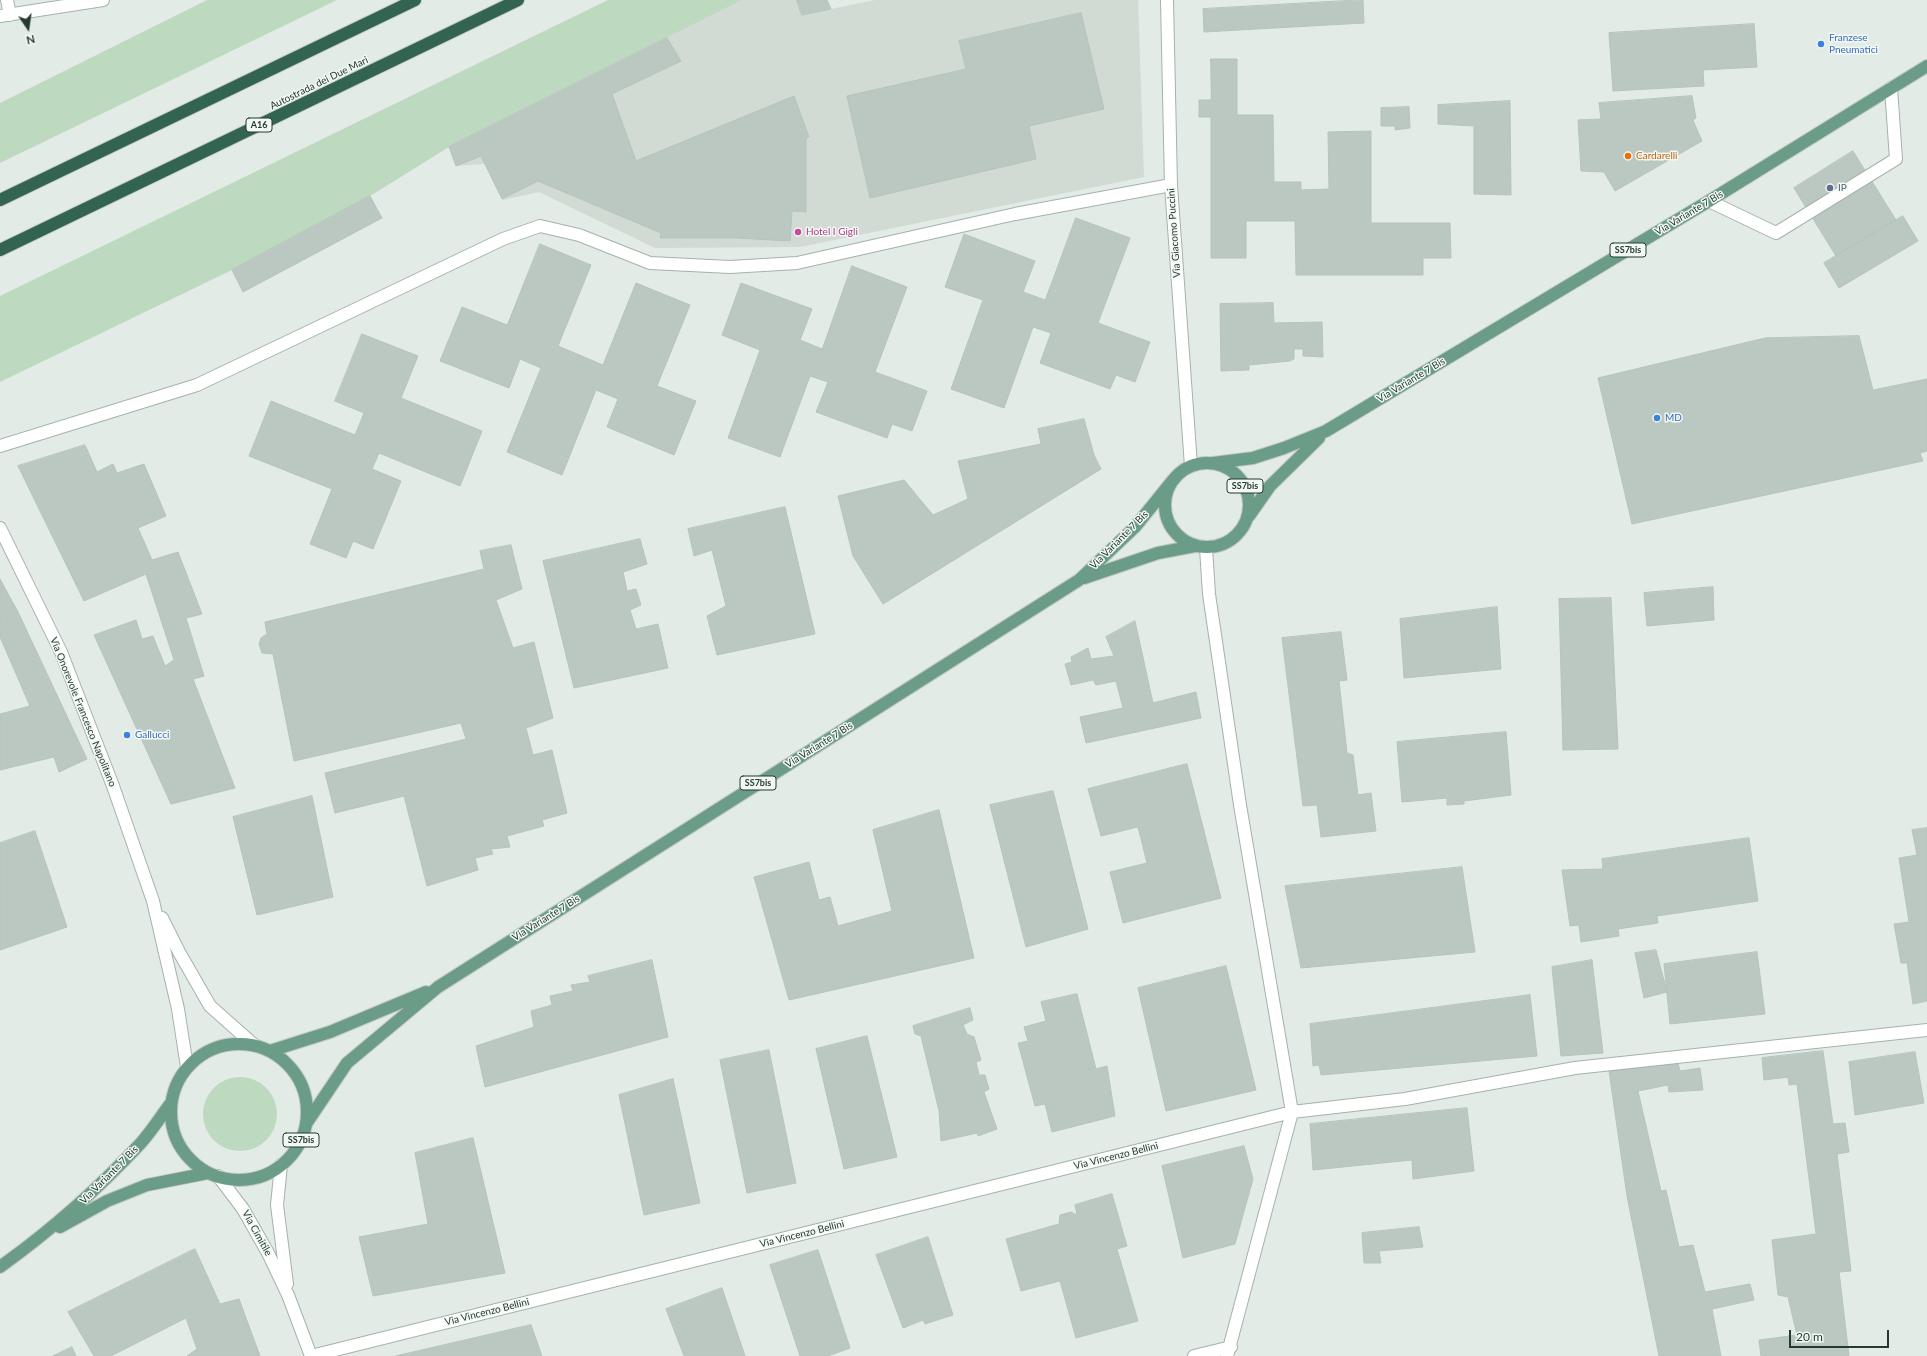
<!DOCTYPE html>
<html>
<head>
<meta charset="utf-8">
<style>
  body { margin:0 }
  #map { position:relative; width:1927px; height:1356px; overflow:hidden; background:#e2ebe6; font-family:Lato,sans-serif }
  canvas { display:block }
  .north { position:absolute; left:8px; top:8px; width:40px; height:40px; -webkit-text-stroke:3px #f2f8f4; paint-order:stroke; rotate:167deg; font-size:11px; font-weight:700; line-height:16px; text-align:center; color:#243a30 }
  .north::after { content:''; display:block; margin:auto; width:14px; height:18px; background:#243a30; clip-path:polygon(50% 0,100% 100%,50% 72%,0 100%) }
  .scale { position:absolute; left:1789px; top:1330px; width:100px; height:18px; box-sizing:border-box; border:2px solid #243a30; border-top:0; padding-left:5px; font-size:12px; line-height:14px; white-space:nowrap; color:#243a30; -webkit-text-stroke:3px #f2f8f4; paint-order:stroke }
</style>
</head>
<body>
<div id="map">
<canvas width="1927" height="1356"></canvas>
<div class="north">N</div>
<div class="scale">20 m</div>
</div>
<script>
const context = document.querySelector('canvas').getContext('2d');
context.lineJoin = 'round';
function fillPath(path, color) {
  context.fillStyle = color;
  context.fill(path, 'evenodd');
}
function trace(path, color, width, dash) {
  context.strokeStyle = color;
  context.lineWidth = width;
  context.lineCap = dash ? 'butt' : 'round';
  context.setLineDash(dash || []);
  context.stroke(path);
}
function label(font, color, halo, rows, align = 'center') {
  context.font = font + ' Lato,sans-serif';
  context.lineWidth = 3;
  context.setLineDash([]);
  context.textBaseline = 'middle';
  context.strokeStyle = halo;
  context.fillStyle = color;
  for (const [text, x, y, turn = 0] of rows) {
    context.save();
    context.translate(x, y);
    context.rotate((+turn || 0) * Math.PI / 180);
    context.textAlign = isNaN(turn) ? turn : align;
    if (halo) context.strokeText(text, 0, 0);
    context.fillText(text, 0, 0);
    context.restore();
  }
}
fillPath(new Path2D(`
  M 742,0 L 797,0 L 802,15 L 875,0 L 1138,0 L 1144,177 L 800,247 L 655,248 L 539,192 L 503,200 L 485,164 L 456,166 L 449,147 Z`), '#d1dbd4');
fillPath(new Path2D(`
  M 207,0 L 337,0 L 0,163 L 0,103 Z
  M 608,0 L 742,0 L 449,147 L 370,196 L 232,270 L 0,382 L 0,296 Z
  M203 1114a37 37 0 1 1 74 0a37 37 0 1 1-74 0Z`), '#bddac0');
const building = new Path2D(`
  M 797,0 L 827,0 L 831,9 L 802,15 Z
  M 1363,0 L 1364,23 L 1204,32 L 1203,9 Z
  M 1081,13 L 1104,109 L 1029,126 L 1036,159 L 870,198 L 847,96 L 966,69 L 959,41 Z
  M 1754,24 L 1757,67 L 1703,70 L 1704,86 L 1613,91 L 1609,33 Z
  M 667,38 L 681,61 L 612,94 L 636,161 L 794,96 L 809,137 L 806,138 L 806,212 L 792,211 L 790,241 L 736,238 L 660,238 L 661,233 L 538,181 L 502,199 L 481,156 L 456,166 L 449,147 Z
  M 1211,59 L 1237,59 L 1237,115 L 1273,115 L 1274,182 L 1301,182 L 1301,190 L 1329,189 L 1328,132 L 1371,131 L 1371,223 L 1450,223 L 1451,258 L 1423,258 L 1423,275 L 1296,275 L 1295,221 L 1246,221 L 1246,258 L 1211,258 L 1211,117 L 1199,117 L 1199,100 L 1211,100 Z
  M 1692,96 L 1696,118 L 1693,120 L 1702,141 L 1615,191 L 1604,172 L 1581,171 L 1578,120 L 1601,119 L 1599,103 Z
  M 1510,101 L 1511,195 L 1474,194 L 1474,126 L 1438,124 L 1438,105 Z
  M 1409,107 L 1410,128 L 1395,130 L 1395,126 L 1381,126 L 1381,108 Z
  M 1853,151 L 1896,220 L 1836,256 L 1794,188 Z
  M 370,196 L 382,218 L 243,292 L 232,270 Z
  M 1903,216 L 1918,241 L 1839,288 L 1824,263 Z
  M 1076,218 L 1130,238 L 1098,323 L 1150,342 L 1135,382 L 1116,375 L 1110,389 L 1040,363 L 1051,333 L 1033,327 L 1004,408 L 951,389 L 983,300 L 945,287 L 964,234 L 1035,261 L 1023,292 L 1045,300 Z
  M 540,244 L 591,265 L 558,346 L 603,365 L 636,283 L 690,305 L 657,386 L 696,401 L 674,455 L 607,427 L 618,399 L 596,390 L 562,475 L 507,452 L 541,368 L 520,359 L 509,388 L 440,361 L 462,307 L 507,325 Z
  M 852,266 L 907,287 L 875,372 L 927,391 L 912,431 L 892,424 L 887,438 L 816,412 L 828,382 L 810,376 L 780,457 L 728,438 L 760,350 L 722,335 L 741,283 L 812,309 L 800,340 L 822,349 Z
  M 1273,303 L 1274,323 L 1322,322 L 1323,357 L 1303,356 L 1303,349 L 1294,349 L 1294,359 L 1290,361 L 1249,365 L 1249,370 L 1221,371 L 1220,304 Z
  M 362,334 L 418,356 L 401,398 L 482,431 L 460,486 L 379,453 L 372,469 L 401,481 L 373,549 L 353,541 L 346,558 L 310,544 L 332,489 L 249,456 L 271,401 L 355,435 L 364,413 L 335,401 Z
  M 1859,336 L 1873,390 L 1927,379 L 1927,451 L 1920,453 L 1923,461 L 1632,524 L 1598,378 L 1765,338 Z
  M 1084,419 L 1094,455 L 1101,469 L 883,604 L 853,556 L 838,496 L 904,480 L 933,515 L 968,499 L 958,461 L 1041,444 L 1038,429 Z
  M 85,445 L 97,472 L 113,464 L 117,473 L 144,464 L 166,516 L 138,528 L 152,560 L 178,552 L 202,614 L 186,618 L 204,676 L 193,679 L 235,788 L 171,804 L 94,635 L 136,620 L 142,639 L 153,636 L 165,666 L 174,660 L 146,574 L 84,601 L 18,466 Z
  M 785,507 L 815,634 L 717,655 L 707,616 L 726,606 L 712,550 L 694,556 L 688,529 Z
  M 640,539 L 647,564 L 623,572 L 627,591 L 636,589 L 641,605 L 630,610 L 636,629 L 658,624 L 668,668 L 574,688 L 543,561 Z
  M 511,545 L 522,589 L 496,600 L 513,648 L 534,642 L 553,718 L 526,728 L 533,755 L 552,750 L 567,813 L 542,820 L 544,826 L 507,836 L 510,847 L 491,849 L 493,854 L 475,858 L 478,870 L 427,886 L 404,796 L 335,813 L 325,773 L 466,739 L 461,723 L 294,761 L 273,654 L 262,653 L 259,644 L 261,638 L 267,634 L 265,622 L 484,569 L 480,551 Z
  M 0,579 L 18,612 L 87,759 L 59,772 L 54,757 L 0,770 L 0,714 L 30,706 L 0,637 Z
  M 1713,587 L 1714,620 L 1647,626 L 1644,593 Z
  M 1611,598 L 1618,749 L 1563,750 L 1559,599 Z
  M 1497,607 L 1501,669 L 1404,678 L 1400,619 Z
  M 1135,621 L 1153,703 L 1196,692 L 1201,718 L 1086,743 L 1080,717 L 1123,708 L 1116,681 L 1096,685 L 1093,680 L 1071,685 L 1065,664 L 1072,662 L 1071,657 L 1088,648 L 1091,659 L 1114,656 L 1106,637 Z
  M 1341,632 L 1347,680 L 1339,681 L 1347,753 L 1353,755 L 1358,795 L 1371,793 L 1376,831 L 1321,837 L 1317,805 L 1303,806 L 1282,638 Z
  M 1506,732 L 1511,795 L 1464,801 L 1464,804 L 1447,805 L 1447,798 L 1402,802 L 1397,742 Z
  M 1187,764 L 1221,898 L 1123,923 L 1110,872 L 1147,863 L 1138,827 L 1101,836 L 1088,789 Z
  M 1053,791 L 1088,929 L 1026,947 L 990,805 Z
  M 312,796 L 333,897 L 257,915 L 233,817 Z
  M 939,810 L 974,958 L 789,1000 L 754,877 L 809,862 L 819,900 L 830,897 L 838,926 L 892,911 L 873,830 Z
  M 1927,828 L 1927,1001 L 1913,1004 L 1907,963 L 1901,963 L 1894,924 L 1909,922 L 1899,858 L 1917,855 L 1912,830 Z
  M 35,831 L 67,927 L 0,950 L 0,843 Z
  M 1749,838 L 1758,901 L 1657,916 L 1658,923 L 1618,929 L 1619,936 L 1581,942 L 1579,925 L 1570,926 L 1562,870 L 1603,869 L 1602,859 Z
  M 1462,867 L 1475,952 L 1301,968 L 1285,886 Z
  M 1656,950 L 1667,992 L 1644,998 L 1635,953 Z
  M 1757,952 L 1765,1014 L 1670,1024 L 1664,964 Z
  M 652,960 L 668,1037 L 485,1087 L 476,1046 L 534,1027 L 531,1011 L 552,1005 L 550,996 L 573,991 L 571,985 L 590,982 L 588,976 Z
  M 1592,960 L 1603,1053 L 1561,1056 L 1552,967 Z
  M 1226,966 L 1256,1090 L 1166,1111 L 1138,988 Z
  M 1077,994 L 1096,1069 L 1107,1066 L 1115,1116 L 1052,1132 L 1045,1104 L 1035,1106 L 1018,1043 L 1028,1041 L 1024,1027 L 1046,1021 L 1041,1002 Z
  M 1530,995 L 1537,1056 L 1321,1075 L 1319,1065 L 1313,1066 L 1310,1024 Z
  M 970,1008 L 973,1020 L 963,1025 L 967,1034 L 974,1037 L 981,1060 L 976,1062 L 979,1075 L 985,1075 L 989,1089 L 984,1092 L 997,1129 L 978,1136 L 977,1133 L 941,1141 L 939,1111 L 921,1036 L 915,1034 L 913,1026 Z
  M 867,1036 L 897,1157 L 844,1169 L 816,1049 Z
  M 769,1050 L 796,1183 L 747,1193 L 720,1060 Z
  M 1823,1051 L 1833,1124 L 1845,1123 L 1849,1152 L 1837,1154 L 1851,1271 L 1839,1272 L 1849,1356 L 1761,1356 L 1759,1340 L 1797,1335 L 1788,1297 L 1778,1295 L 1772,1240 L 1816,1234 L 1797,1084 L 1789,1085 L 1788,1077 L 1764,1080 L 1762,1058 Z
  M 1915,1052 L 1924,1103 L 1855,1115 L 1849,1062 Z
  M 1677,1059 L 1680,1071 L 1700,1068 L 1703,1090 L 1669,1092 L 1668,1085 L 1638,1091 L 1661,1191 L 1666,1190 L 1679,1247 L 1693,1245 L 1705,1292 L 1750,1284 L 1754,1300 L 1712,1309 L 1721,1356 L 1659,1356 L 1627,1196 L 1609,1071 Z
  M 673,1079 L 700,1203 L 644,1215 L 619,1095 Z
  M 1467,1108 L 1474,1171 L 1413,1179 L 1412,1160 L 1313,1170 L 1310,1124 Z
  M 473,1138 L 505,1273 L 373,1296 L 359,1237 L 428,1224 L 415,1153 Z
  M 1244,1146 L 1253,1179 L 1235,1244 L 1183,1258 L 1162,1166 Z
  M 1112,1194 L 1127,1246 L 1117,1249 L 1138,1321 L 1076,1338 L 1060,1281 L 1021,1291 L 1006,1239 L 1059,1224 L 1060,1215 L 1071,1212 L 1077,1215 L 1075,1205 Z
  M 1419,1227 L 1423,1247 L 1379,1251 L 1381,1263 L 1364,1263 L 1362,1233 Z
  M 928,1237 L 953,1315 L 925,1324 L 923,1320 L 903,1328 L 876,1255 Z
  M 195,1249 L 220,1304 L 239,1299 L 260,1356 L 187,1356 L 197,1349 L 186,1318 L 111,1356 L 94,1356 L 68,1312 Z
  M 818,1250 L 850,1348 L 828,1356 L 800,1356 L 770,1265 Z
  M 722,1288 L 745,1356 L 684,1356 L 666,1309 Z
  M 531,1325 L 542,1356 L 396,1356 Z
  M 72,1347 L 76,1356 L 53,1356 Z`);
fillPath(building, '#bbc8c1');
trace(building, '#b5c4bb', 1);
const minor = new Path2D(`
  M 7,0 L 10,15
  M 1167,0 L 1171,185 L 1191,466
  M 0,16 L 103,0
  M 1709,201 L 1776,233 L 1896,159 L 1891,88
  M 0,446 L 197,385 L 503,239 L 540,226 L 579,235 L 650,263 L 730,267 L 797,263 L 1015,214 L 1171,185
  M 0,528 L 61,652 L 113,786 L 153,901 L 178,1009 L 187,1067
  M 1206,548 L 1209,594 L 1240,805 L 1292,1112 L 1227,1356
  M 162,918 L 179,952 L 210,1006 L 254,1045
  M 281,1165 L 277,1205 L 287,1284
  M 218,1176 L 243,1209 L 268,1253 L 288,1295 L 311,1356
  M 311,1356 L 1292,1112 L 1405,1099 L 1575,1068 L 1927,1030
  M 1194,1356 L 1231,1347`);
const major = new Path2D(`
  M1165 505a42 42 0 1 1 84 0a42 42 0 1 1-84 0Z
  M 1213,463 L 1253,458 L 1284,448 L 1326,431 L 1709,201 L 1927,66
  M 1249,516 L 1270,486 L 1319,438
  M 1084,578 L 1158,553 L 1195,546
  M171 1112a68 68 0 1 1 136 0a68 68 0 1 1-136 0Z
  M 270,1051 L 330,1032 L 426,992
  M 306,1124 L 347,1063 L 438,987 L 1079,580 L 1135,527 L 1173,480
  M 60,1227 L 107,1201 L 147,1185 L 208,1173
  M 0,1267 C 50,1231 97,1190 140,1144 C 151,1132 161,1116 171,1103`);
const highway = new Path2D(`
  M 0,200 L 415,0
  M 0,250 L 518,0`);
trace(minor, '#a5b2ac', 14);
trace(major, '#c2c8c5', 14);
trace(highway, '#c2c8c5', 14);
trace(minor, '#fff', 12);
trace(major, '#6b9c87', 12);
trace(highway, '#326451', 12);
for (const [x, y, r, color] of [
  [1821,44,4,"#3f7fe0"],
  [1628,156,4,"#e8710a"],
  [1830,188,4,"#5c6f8a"],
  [798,232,4,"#d1479c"],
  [1657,418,4,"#3f7fe0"],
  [127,735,4,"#3f7fe0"]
]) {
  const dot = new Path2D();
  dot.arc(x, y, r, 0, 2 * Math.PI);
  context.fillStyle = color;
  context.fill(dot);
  trace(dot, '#f2f8f4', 1.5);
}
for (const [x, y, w] of [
  [259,125,26],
  [1628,250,36],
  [1245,486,36],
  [758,783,36],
  [301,1140,36]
]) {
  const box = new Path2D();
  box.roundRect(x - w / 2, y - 7, w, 14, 3);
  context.fillStyle = '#f2f8f4';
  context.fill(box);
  trace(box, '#243a30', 1);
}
label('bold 9px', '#243a30', null, [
  ["A16",259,125],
  ["SS7bis",1628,250],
  ["SS7bis",1245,486],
  ["SS7bis",758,783],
  ["SS7bis",301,1140]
]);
label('10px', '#366cbe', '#f2f8f4', [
  ["Franzese",1829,38],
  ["Pneumatici",1829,50],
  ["MD",1665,418],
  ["Gallucci",135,735]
], 'left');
label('10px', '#243a30', '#f2f8f4', [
  ["Autostrada dei Due Mari",319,83,-26],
  ["Via Variante 7 Bis",1689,213,-31],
  ["Via Giacomo Puccini",1174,233,-94],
  ["Via Variante 7 Bis",1411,380,-31],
  ["Via Variante 7 Bis",1119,540,-45],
  ["Via Onorevole Francesco Napolitano",83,712,68],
  ["Via Variante 7 Bis",819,745,-32],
  ["Via Variante 7 Bis",546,918,-32],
  ["Via Vincenzo Bellini",1116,1156,-14],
  ["Via Variante 7 Bis",109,1175,-45],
  ["Via Cimitile",257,1233,61],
  ["Via Vincenzo Bellini",802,1234,-14],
  ["Via Vincenzo Bellini",487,1312,-14]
]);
label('10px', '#c56008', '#f2f8f4', [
  ["Cardarelli",1636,156]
], 'left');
label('10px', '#4e5e75', '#f2f8f4', [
  ["IP",1838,188]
], 'left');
label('10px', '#b23c85', '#f2f8f4', [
  ["Hotel I Gigli",806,232]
], 'left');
</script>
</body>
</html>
